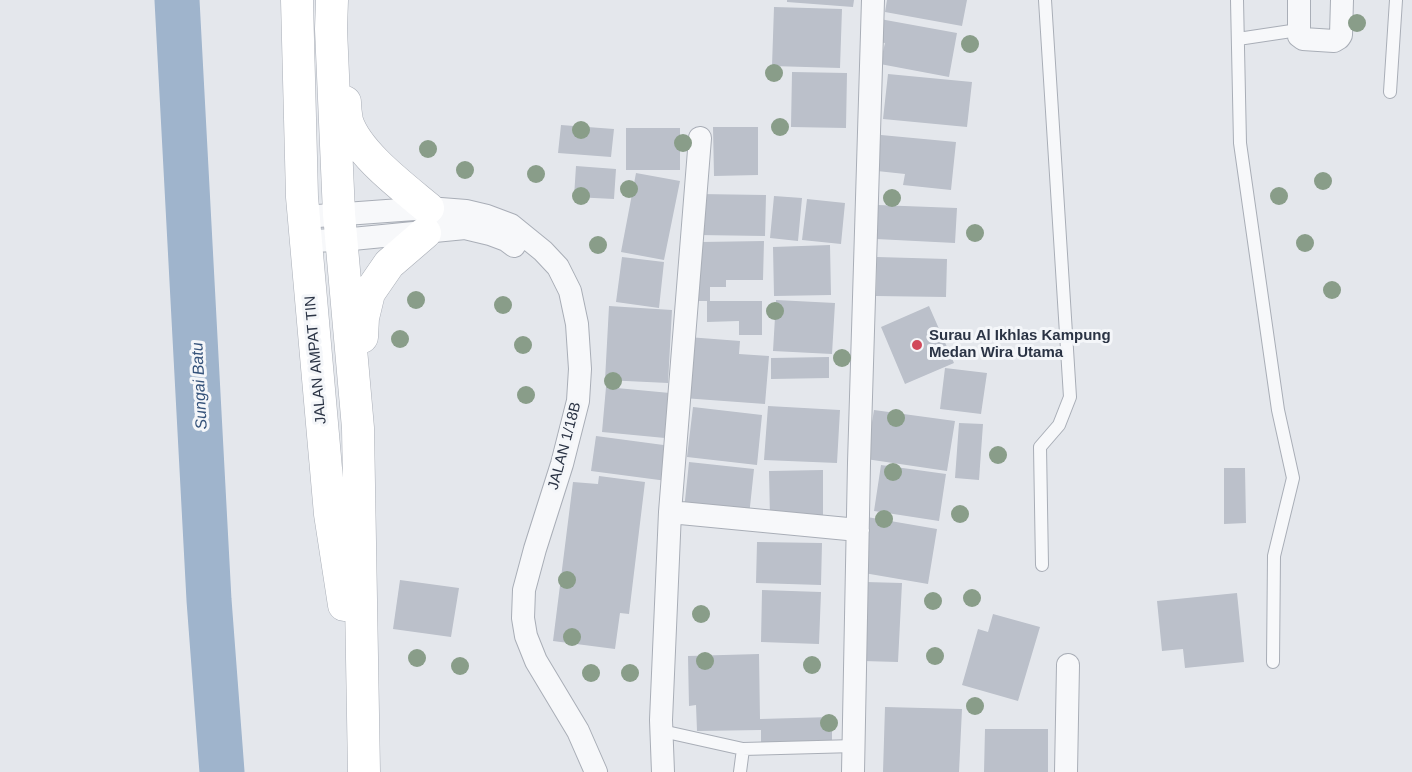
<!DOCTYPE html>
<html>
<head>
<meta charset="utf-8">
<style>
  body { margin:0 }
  canvas { display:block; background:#e4e7ec }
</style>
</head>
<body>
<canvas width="1412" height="772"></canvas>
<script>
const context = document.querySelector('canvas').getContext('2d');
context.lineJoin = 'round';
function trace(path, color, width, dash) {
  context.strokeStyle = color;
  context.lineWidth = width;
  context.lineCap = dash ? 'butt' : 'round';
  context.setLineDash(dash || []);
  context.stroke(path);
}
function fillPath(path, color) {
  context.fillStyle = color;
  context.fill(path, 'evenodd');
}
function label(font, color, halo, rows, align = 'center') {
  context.font = font + ' Helvetica,sans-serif';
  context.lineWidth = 6;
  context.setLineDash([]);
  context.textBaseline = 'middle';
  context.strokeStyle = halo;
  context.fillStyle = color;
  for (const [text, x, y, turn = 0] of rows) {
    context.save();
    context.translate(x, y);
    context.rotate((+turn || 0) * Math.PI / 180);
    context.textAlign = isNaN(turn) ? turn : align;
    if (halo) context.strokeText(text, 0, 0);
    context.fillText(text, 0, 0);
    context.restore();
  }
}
trace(new Path2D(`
  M 177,0 L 209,600 L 222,772`), '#9fb4cc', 45);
fillPath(new Path2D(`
  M 787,0 L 854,0 L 853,7 L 787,2 Z
  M 887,0 L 967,0 L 962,26 L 885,12 Z
  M 774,7 L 842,9 L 840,68 L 772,66 Z
  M 880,19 L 957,33 L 949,77 L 880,64 L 885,43 L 876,42 Z
  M 792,72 L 847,73 L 846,128 L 791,127 Z
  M 888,74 L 972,82 L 967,127 L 883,119 Z
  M 561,125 L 614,129 L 611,157 L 558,153 Z
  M 713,127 L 758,127 L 758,175 L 714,176 Z
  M 626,128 L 680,128 L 680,170 L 626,170 Z
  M 881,135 L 956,142 L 951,190 L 903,185 L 905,174 L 877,171 Z
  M 576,166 L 616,169 L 614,199 L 574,197 Z
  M 636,173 L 680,181 L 664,260 L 621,252 Z
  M 699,194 L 766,195 L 765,236 L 698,235 Z
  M 774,196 L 802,198 L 798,241 L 770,238 Z
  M 807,199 L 845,203 L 841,244 L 802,240 Z
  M 878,205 L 957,208 L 955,243 L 876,239 Z
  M 764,241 L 763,280 L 726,280 L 726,287 L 710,287 L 710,301 L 762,301 L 762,335 L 739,335 L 739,321 L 707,322 L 707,301 L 693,301 L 693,268 L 701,267 L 701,242 Z
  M 830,245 L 831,295 L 774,296 L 773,247 Z
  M 622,257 L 664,262 L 659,308 L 616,302 Z
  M 877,257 L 947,259 L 946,297 L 876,296 Z
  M 776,300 L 835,303 L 832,354 L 773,351 Z
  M 609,306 L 672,310 L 668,383 L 605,380 Z
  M 929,306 L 954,363 L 905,384 L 881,327 Z
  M 688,337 L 740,341 L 739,354 L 769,356 L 765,404 L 683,398 Z
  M 829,357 L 829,378 L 771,379 L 771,358 Z
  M 945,368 L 987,373 L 981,414 L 940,409 Z
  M 606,387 L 670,393 L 665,438 L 602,432 Z
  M 768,406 L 840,410 L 837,463 L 764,460 Z
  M 693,407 L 762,415 L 757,465 L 687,457 Z
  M 874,410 L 955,421 L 947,471 L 866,459 Z
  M 959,423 L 983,424 L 979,480 L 955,478 Z
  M 596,436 L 671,446 L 667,481 L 591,471 Z
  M 689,462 L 754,469 L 749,516 L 684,510 Z
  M 881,465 L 946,474 L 939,521 L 874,511 Z
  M 1224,468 L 1245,468 L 1246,523 L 1224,524 Z
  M 823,470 L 823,517 L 770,518 L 769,471 Z
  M 599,476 L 645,482 L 629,614 L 620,613 L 615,649 L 553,641 L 573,482 L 598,484 Z
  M 867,517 L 937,529 L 928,584 L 864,573 Z
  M 757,542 L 822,543 L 821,585 L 756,583 Z
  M 400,580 L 459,588 L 451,637 L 393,629 Z
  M 866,582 L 902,583 L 898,662 L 863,661 Z
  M 762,590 L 821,592 L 819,644 L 761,642 Z
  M 1237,593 L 1244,662 L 1185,668 L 1183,649 L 1162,651 L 1157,601 Z
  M 993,614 L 1040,627 L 1018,701 L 962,685 L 978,629 L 988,632 Z
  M 759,654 L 760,719 L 832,717 L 832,743 L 761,745 L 761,730 L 697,731 L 696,705 L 689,706 L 688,656 Z
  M 885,707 L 962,709 L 959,772 L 883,772 Z
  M 985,729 L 1048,729 L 1048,772 L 984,772 Z`), '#bbc0ca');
const lane = new Path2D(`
  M 1237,0 L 1240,143 L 1278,410 L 1293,478 L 1274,556 L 1273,662
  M 1238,39 L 1298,30
  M 1390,92 L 1396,0
  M 1042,565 L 1040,447 L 1059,425 L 1070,397 L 1045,0
  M 662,731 L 743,749
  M 740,772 L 743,749 L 855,746`);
const street = new Path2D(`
  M 1299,0 L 1299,36 L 1303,39 L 1334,41 L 1339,38 L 1341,35 L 1342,0
  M 304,217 L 428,208 L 466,211 L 487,216 L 511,225 L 543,251 L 558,267 L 570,291 L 577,324 L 580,369 L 578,401 L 562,464 L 535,549 L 524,590 L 523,618 L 526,636 L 536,661 L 578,731 L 596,772
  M 306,241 L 342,240 L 465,228 L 490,234 L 506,240 L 514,246
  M 670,512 L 858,530
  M 663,772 L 661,720 L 670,512 L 700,138
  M 853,772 L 859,463 L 873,0
  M 1066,772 L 1068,665`);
const secondary = new Path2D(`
  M 297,0 L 302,197 L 330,514 L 344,605
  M 332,0 L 331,29 L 339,214 L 358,428 L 364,772
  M 345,102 C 345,108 346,115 347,121 C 357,153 403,187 428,208
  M 362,337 L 363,318 L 369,293 L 389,264 L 425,233`);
trace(lane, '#a9aeb7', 14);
trace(street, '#a9aeb7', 24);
trace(secondary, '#a9aeb7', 33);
trace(lane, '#f7f8fa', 12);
trace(street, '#f7f8fa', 22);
trace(secondary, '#fff', 32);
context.fillStyle = '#899d89';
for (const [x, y] of [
  [1357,23],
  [970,44],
  [774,73],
  [780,127],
  [581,130],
  [683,143],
  [428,149],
  [465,170],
  [536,174],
  [1323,181],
  [629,189],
  [581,196],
  [1279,196],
  [892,198],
  [975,233],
  [1305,243],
  [598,245],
  [1332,290],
  [416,300],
  [503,305],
  [775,311],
  [400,339],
  [523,345],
  [842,358],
  [613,381],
  [526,395],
  [896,418],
  [998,455],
  [893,472],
  [960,514],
  [884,519],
  [567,580],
  [972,598],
  [933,601],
  [701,614],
  [572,637],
  [935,656],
  [417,658],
  [705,661],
  [812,665],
  [460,666],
  [591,673],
  [630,673],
  [975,706],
  [829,723]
]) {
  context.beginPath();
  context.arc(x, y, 9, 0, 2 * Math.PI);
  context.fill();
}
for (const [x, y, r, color] of [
  [917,345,6,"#d1495b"]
]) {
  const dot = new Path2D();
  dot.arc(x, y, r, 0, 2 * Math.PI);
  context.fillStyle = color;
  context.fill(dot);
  trace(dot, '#f4f6f9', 2);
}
label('bold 15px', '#2b3445', '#f4f6f9', [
  ["Surau Al Ikhlas Kampung",929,336],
  ["Medan Wira Utama",929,353]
], 'left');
label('15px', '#2b3445', '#f4f6f9', [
  ["JALAN AMPAT TIN",316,360,-95],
  ["JALAN 1/18B",565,446,-75]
]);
label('italic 16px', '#34527a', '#f4f6f9', [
  ["Sungai Batu",200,386,-93]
]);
</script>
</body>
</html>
